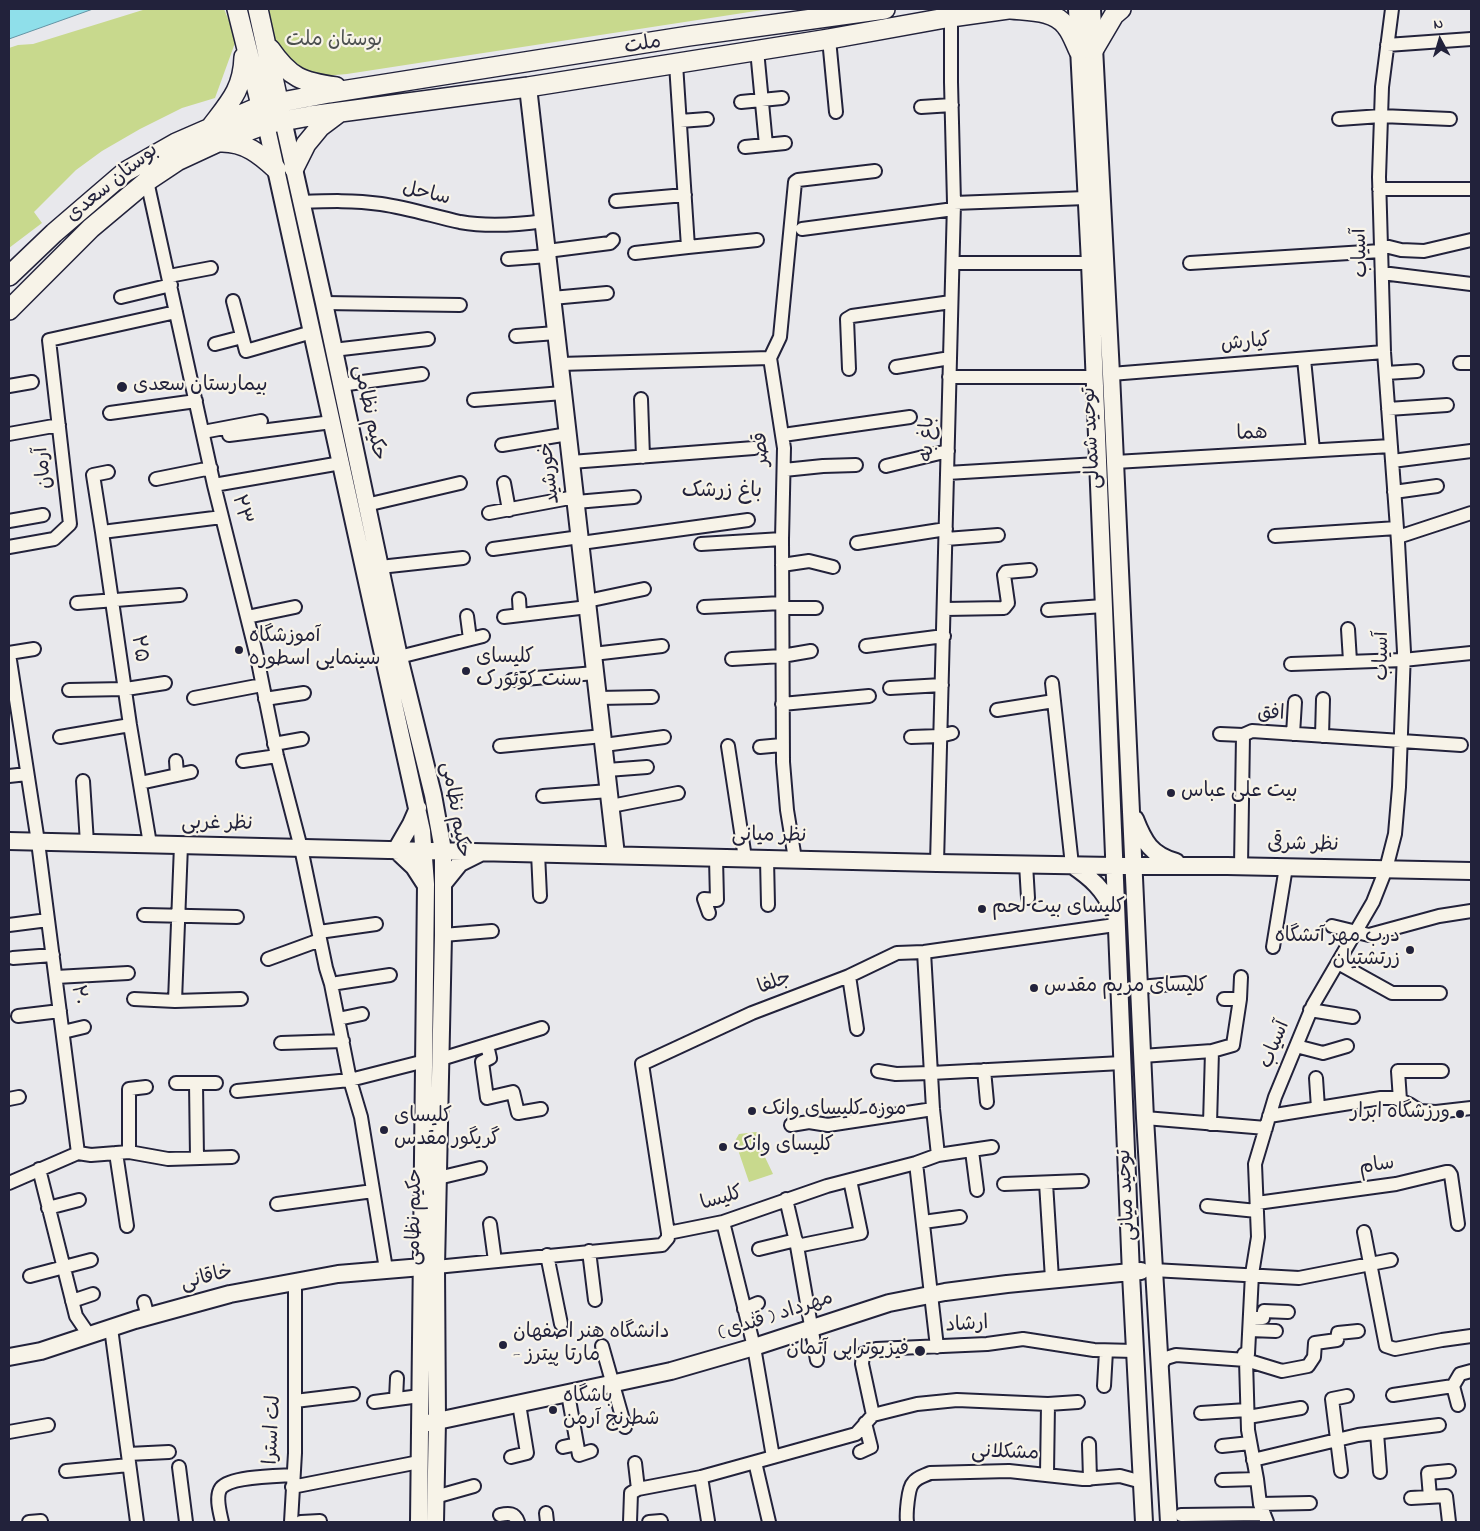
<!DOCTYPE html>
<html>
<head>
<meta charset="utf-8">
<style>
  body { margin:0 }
  #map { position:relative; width:1480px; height:1531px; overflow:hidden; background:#e8e8ec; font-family:"Indie Flower",sans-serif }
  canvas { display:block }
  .frame { position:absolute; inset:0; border:10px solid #22223b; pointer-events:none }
  .north { position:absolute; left:1415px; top:15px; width:50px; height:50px; -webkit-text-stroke:4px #f7f3e8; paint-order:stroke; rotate:354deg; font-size:14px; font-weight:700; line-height:20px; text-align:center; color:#22223b }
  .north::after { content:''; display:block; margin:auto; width:18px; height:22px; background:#22223b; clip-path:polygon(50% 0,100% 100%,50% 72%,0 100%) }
</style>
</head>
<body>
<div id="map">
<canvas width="1480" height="1531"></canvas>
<div class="frame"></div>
<div class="north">N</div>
</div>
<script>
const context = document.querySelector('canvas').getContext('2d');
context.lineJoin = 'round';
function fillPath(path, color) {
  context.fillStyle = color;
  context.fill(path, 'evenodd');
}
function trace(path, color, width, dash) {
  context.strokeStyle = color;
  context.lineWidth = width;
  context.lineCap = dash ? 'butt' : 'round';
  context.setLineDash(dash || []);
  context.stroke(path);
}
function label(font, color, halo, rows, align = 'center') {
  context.font = font + ' "Indie Flower","Playpen Sans Arabic",sans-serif';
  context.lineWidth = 4.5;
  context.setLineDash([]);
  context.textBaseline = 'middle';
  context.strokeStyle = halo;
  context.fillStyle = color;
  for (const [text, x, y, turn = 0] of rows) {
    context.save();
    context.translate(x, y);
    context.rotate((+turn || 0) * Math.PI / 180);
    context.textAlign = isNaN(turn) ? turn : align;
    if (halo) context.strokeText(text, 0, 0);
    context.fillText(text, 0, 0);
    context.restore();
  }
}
fillPath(new Path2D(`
  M 146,9 L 224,9 L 234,33 L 235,43 L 215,98 L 182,108 L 140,129 L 102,151 L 76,170 L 34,212 L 42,223 L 9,248 L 9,48 L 18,45 L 33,44 Z
  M 266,9 L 769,9 L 347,74 L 324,76 L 301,71 L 275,44 Z
  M 756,1132 L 759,1134 L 764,1155 L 773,1174 L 749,1182 L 735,1141 L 739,1134 Z`), '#c8d98d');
const water = new Path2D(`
  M 9,9 L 93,9 L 9,39 Z`);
fillPath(water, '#8fdfea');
trace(water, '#6393a4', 1);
const street = new Path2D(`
  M 829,39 L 836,112
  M 1387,45 L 1471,39
  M 757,50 L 766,145
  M 676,64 L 688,247 L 757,240
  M 741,102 L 782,98
  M 921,107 L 952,105
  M 1339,119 L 1381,116 L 1450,119
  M 680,121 L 707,119
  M 745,147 L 785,143
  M 147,181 L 214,485 L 257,657 L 277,756 L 301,848 L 326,968 L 331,984 L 350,1080 L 361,1117 L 386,1269
  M 1379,189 L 1471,189
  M 616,201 L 685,195
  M 301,202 C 328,201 354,200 381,204 C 408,208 433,216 460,222 C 488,227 516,225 544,221
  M 954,203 L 1086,198
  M 802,229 L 954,209
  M 1381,245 L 1401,250 L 1424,251 L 1471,240
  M 547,251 L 610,243 L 613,240
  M 635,253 L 688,247
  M 508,259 L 548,256
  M 953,263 L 1090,263
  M 1190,263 L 1381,251
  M 1382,273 L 1471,284
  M 169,276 L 211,268
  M 121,297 L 171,285
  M 552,298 L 607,293
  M 233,301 L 246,351 L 312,332
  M 324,303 L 460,305
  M 516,336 L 556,333
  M 215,344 L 242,337
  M 333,350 L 428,339
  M 1304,359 L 1313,450
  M 1460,363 L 1471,363
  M 560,364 L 770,358
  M 896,367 L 950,358
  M 849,369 L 847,319 L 852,316 L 951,302
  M 1386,373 L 1417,371
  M 1111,374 L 1384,352
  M 949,377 L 1094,377
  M 340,385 L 422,374
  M 9,386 L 32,382
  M 641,399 L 643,457
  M 474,400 L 563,393
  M 1388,409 L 1447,405
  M 110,413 L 196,401
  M 203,432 L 261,421
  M 9,434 L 59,425
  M 229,435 L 332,422
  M 783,435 L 910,417
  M 502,445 L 568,434
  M 1392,461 L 1471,451
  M 571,462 L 754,448
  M 1115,462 L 1391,446
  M 886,466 L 948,451
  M 784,470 L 823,466 L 856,465
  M 108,472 L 93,475 L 102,532 L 130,725 L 150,844
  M 947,473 L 1097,464
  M 156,479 L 211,468
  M 504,483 L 509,510
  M 214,485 L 341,463
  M 1394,492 L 1437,486
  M 576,502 L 634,497
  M 366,505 L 460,483
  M 489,513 L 575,497
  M 9,521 L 43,515
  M 102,532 L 222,517
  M 1275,536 L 1397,528
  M 1398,537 L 1471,513
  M 946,539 L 998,535
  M 581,543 L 748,520
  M 857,543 L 946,529
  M 701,544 L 782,539
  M 9,547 L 54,539 L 70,524 L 49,340 L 176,312
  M 493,549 L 580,537
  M 782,565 L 809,561 L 833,567
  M 380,567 L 463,558
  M 519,599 L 520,615
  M 587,601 L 644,589
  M 77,603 L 180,595
  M 704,607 L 782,603
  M 782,608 L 816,608
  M 945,609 L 1004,608 L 1008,603 L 1004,575 L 1006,572 L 1030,570
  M 1048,610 L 1103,606
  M 467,616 L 470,639
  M 247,617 L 295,607
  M 504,617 L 588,607
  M 1348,629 L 1350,661
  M 866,646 L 944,636
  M 9,653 L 34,649
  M 9,654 L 38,842 L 78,1153
  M 593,654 L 662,646
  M 399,657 L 483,636
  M 732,659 L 782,656 L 811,651
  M 1291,664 L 1403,660 L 1471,653
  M 512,680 L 595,673
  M 1052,683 L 1072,865
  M 890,688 L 942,685
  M 69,690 L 126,689 L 165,683
  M 194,698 L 262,685
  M 598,698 L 652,697
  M 265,699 L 304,693
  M 782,704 L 869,696
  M 997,710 L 1054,701
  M 1220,734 L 1243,735 L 1252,731 L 1461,745
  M 1293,734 L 1295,702
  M 1322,736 L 1323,699
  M 60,737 L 130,725
  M 911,737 L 940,736 L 952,733
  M 274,744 L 302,739
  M 604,745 L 664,737
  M 500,746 L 603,736
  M 728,746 L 745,858
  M 760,747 L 782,745
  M 176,761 L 177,775
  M 243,761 L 277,756
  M 607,770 L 647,767
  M 9,776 L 27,774
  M 83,781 L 87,843
  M 140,783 L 191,772
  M 543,796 L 609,791
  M 611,806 L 678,793
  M 538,853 L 540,896
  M 767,859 L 768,905
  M 795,859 L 787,810 L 783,762 L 782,539 L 784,448 L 770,358 L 780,337 L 795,182 L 798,180 L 875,171
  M 937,863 L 954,203 L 951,82 L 951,17
  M 1026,864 L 1028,898
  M 1241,866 L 1243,735
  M 709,913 L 704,899 L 717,900 L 716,858
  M 144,915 L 237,917
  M 9,925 L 48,920
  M 1332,926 L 1369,935 L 1439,916 L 1471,911
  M 319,932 L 376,924
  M 443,935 L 492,931
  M 1273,947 L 1286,867
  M 924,952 L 933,1109 L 938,1155
  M 13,958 L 53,955
  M 268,959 L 320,940
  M 1338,963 L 1392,993 L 1440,993
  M 849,976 L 857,1029
  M 56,977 L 128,973
  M 331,984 L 390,975
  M 1139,987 L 1185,983
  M 134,999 L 175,1001 L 241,999
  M 1224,999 L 1240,999
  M 175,1001 L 181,845
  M 1310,1010 L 1353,1017
  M 18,1016 L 60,1011
  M 338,1019 L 362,1014
  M 63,1032 L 84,1027
  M 281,1043 L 343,1041
  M 487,1045 L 490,1058 L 482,1062 L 487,1098 L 513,1092 L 518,1113 L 541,1109
  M 1296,1046 L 1323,1053 L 1347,1046
  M 1142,1056 L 1212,1051 L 1233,1045 L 1240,999 L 1241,977
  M 441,1059 L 542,1028
  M 984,1070 L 987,1102
  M 878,1071 L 896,1074 L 931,1073 L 1122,1063
  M 1316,1078 L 1318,1108
  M 176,1083 L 216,1083
  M 196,1083 L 197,1158
  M 237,1091 L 350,1080 L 425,1061
  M 9,1099 L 19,1097
  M 1400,1100 L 1398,1071 L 1442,1071
  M 1269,1116 L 1381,1098 L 1395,1098 L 1409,1104 L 1420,1111 L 1436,1112 L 1471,1108
  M 1145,1118 L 1266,1128
  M 1210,1124 L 1212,1051
  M 791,1125 L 809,1122 L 828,1125 L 933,1109
  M 972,1151 L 977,1190
  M 129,1152 L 129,1089 L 146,1087
  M 116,1153 L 127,1226
  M 916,1163 L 937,1347
  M 39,1169 L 76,1316 L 89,1335
  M 438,1178 L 480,1168
  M 9,1183 L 78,1153 L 91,1155 L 129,1152 L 168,1159 L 232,1157
  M 1046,1183 L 1052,1279
  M 1004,1184 L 1082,1181
  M 786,1199 L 797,1246 L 817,1360
  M 1257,1203 L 1396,1184 L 1446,1172 L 1449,1172 L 1451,1175 L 1458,1224
  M 277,1204 L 373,1191
  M 1207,1206 L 1257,1211
  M 48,1208 L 79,1200
  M 723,1222 L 754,1347 L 773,1457
  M 923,1222 L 960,1217
  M 490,1224 L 495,1261
  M 1364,1232 L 1386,1346 L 1395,1349 L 1442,1340 L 1471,1336
  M 668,1233 L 723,1222 L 827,1186 L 916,1163 L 938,1155 L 992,1147
  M 797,1246 L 861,1233 L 850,1180
  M 759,1249 L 796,1240
  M 589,1251 L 595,1300
  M 547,1255 L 561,1324
  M 436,1267 L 662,1245 L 668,1238 L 668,1233 L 642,1064 L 752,1013 L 849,976 L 897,953 L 924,952 L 1115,925
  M 1153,1270 L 1299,1278 L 1391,1260
  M 30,1276 L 91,1260
  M 72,1301 L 93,1294
  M 144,1302 L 148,1317
  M 744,1309 L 758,1303
  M 1250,1318 L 1263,1318 L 1264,1311 L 1288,1312
  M 111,1328 L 137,1522
  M 1250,1330 L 1276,1331
  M 602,1346 L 625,1427
  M 1244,1354 L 1246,1360 L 1248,1430 L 1257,1479 L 1260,1504 L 1267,1522
  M 1246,1360 L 1248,1354 L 1252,1274 L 1258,1237 L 1255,1164 L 1275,1097 L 1313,1005 L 1373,902 L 1386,869 L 1395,834 L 1399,787 L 1404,652 L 1398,542 L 1384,352 L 1379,177 L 1382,87 L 1392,9
  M 1160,1366 L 1166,1358 L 1176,1355 L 1246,1360 L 1282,1371 L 1308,1366 L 1314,1357 L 1315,1343 L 1337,1340 L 1338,1333 L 1358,1331
  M 1104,1386 L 1106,1351
  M 1453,1386 L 1458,1405
  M 568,1394 L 579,1455 L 591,1451
  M 1393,1395 L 1453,1386 L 1460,1374 L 1471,1371
  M 396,1399 L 397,1378
  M 295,1401 L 353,1394
  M 374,1402 L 420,1396
  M 1201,1413 L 1247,1410
  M 873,1415 L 862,1364 L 863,1354 L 876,1349 L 987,1344 L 1023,1339 L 1094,1350 L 1135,1351
  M 1248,1417 L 1301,1408
  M 9,1432 L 48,1425
  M 1377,1433 L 1380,1472
  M 1089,1444 L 1090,1479
  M 1222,1446 L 1250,1443
  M 563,1447 L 577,1444
  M 860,1452 L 871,1447 L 865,1423
  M 128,1454 L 169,1452
  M 511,1457 L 527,1453 L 519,1404
  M 1253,1460 L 1358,1435 L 1439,1425
  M 755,1462 L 769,1522
  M 635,1463 L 638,1489
  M 179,1467 L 186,1522
  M 66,1471 L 129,1465
  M 1341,1471 L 1332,1399 L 1347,1396
  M 1047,1474 L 1048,1404
  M 701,1477 L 708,1521
  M 1222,1480 L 1257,1479
  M 292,1487 L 419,1462
  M 435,1497 L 474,1486
  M 1430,1497 L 1428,1473 L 1449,1471
  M 1411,1498 L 1446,1496 L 1449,1522
  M 1260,1504 L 1310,1503
  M 546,1513 L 547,1522
  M 500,1515 C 509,1513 515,1513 518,1522
  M 1181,1515 L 1264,1514
  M 29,1522 L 41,1521
  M 222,1522 C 220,1513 215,1496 221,1488 C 231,1476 277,1476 293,1475
  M 291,1522 L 295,1453 L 295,1282
  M 301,1522 L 320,1521
  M 630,1522 L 631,1493 L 638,1489 L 701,1477 L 856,1434 L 873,1415 L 917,1404 L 957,1400 L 1048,1404 L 1078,1402
  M 649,1522 L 661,1521
  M 907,1522 C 906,1514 908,1488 913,1483 C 917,1477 924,1476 930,1473 L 1009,1471 L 1083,1479 L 1120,1476 L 1142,1482`);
const secondary = new Path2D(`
  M 1077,9 L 1090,263 L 1131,1274 L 1144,1522
  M 1092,9 L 1111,374 L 1145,1118 L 1169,1522
  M 528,87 L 616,855
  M 283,120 L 324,303 L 399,657 L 433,795 L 443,850 L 443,935 L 436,1267 L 437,1421 L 435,1522
  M 266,124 L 422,831 L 426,884 L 419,1522
  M 1135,819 C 1144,842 1151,855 1176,862
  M 9,841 L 937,863 L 1114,866 L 1227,866 L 1471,871
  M 396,850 L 411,824 L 418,808
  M 396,850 L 414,867 L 425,884
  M 1072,865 C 1091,878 1104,889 1113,911
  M 443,884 L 460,863 L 480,853
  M 9,1357 L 41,1351 L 135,1320 L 230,1294 L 338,1274 L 422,1267
  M 428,1423 L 671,1371 L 754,1347 L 889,1303 L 945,1292 L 1007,1284 L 1141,1271`);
const primary = new Path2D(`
  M 237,9 L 264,117
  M 258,9 L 281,114
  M 1011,9 C 1030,11 1054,10 1066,26 C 1072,33 1075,43 1079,51
  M 270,49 C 290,78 302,82 336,87
  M 1094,49 L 1114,15 L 1121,9
  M 211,127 C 230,102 243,89 244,57
  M 222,142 C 245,142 260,154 276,169
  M 294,168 L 306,144 L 320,127 L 340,112
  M 9,276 L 54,233 L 125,172 L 176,143 L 261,106 L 329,93 L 689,36 L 885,9
  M 9,310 L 91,228 L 147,181 L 177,161 L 218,142 L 266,124 L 310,116 L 528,87 L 829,39 L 951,17 L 1008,9`);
trace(street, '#22223b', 16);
trace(secondary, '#22223b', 20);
trace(primary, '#22223b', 22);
trace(street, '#f7f3e8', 12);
trace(secondary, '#f7f3e8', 16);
trace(primary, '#f7f3e8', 19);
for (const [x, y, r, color] of [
  [122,387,6,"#22223b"],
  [239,650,5,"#22223b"],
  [466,671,5,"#22223b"],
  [1171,793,5,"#22223b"],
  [982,909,5,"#22223b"],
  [1410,950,5,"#22223b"],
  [1034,988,5,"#22223b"],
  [752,1111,5,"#22223b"],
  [1460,1114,5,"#22223b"],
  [384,1130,5,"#22223b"],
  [723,1147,5,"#22223b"],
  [503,1345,5,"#22223b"],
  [920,1351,6,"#22223b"],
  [553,1410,5,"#22223b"]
]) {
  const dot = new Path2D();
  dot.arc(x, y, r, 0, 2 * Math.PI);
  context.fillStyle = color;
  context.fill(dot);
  trace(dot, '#f7f3e8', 2);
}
label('20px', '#4c5050', '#f7f3e8', [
  ["بوستان ملت",334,42]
]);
label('20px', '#22223b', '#f7f3e8', [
  ["ملت",643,46,-9],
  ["بوستان سعدی",113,184,-39],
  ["ساحل",426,195,13],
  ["آسیاب",1362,253,-92],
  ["کیارش",1246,344,-5],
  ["حکیم نظامی",368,413,78],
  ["هما",1252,435,-3],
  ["توحید شمالی",1093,438,-93],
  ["باغ به",929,439,-89],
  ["قصر",763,449,-93],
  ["آرمان",45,468,-96],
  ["خورشید",551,473,-97],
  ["۲۳",240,510,76],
  ["۲۵",138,649,81],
  ["آسیاب",1384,656,-90],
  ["افق",1271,715,2],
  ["حکیم نظامی",454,810,80],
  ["نظر غربی",217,825,1],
  ["نظر میانی",769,837,1],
  ["نظر شرقی",1303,846,1],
  ["جلفا",775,984,-21],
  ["۲۰",77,995,83],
  ["آسیاب",1276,1045,-68],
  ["سام",1377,1167,-9],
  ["توحید میانی",1128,1195,-93],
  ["کلیسا",722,1200,-16],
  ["حکیم نظامی",416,1217,-89],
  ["خاقانی",207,1279,-14],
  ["مهرداد ( قندی)",776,1317,-18],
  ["ارشاد",967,1326,-4],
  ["لت استرا",274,1430,-87],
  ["مشکلانی",1005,1454,2]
]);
label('20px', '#22223b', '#f7f3e8', [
  ["بیمارستان سعدی",133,387],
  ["آموزشگاه",249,638],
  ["سینمایی اسطوره",249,661],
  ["کلیسای",476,659],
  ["سنت کوئورک",476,682],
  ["بیت علی عباس",1181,793],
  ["کلیسای بیت لحم",992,909],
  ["درب مهر آتشگاه",1400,938,"right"],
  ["زرتشتیان",1400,961,"right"],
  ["کلیسای مریم مقدس",1044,988],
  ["موزه کلیسای وانک",762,1111],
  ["ورزشگاه ابرار",1450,1114,"right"],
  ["کلیسای",394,1118],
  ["گریگور مقدس",394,1141],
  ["کلیسای وانک",733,1147],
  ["دانشگاه هنر اصفهان",513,1334],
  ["- مارتا پیترز",513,1357],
  ["فیزیوتراپی آتمان",909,1351,"right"],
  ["باشگاه",563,1398],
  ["شطرنج آرمن",563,1421]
], 'left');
label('21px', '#22223b', '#f7f3e8', [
  ["باغ زرشک",722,493]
]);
</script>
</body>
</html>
